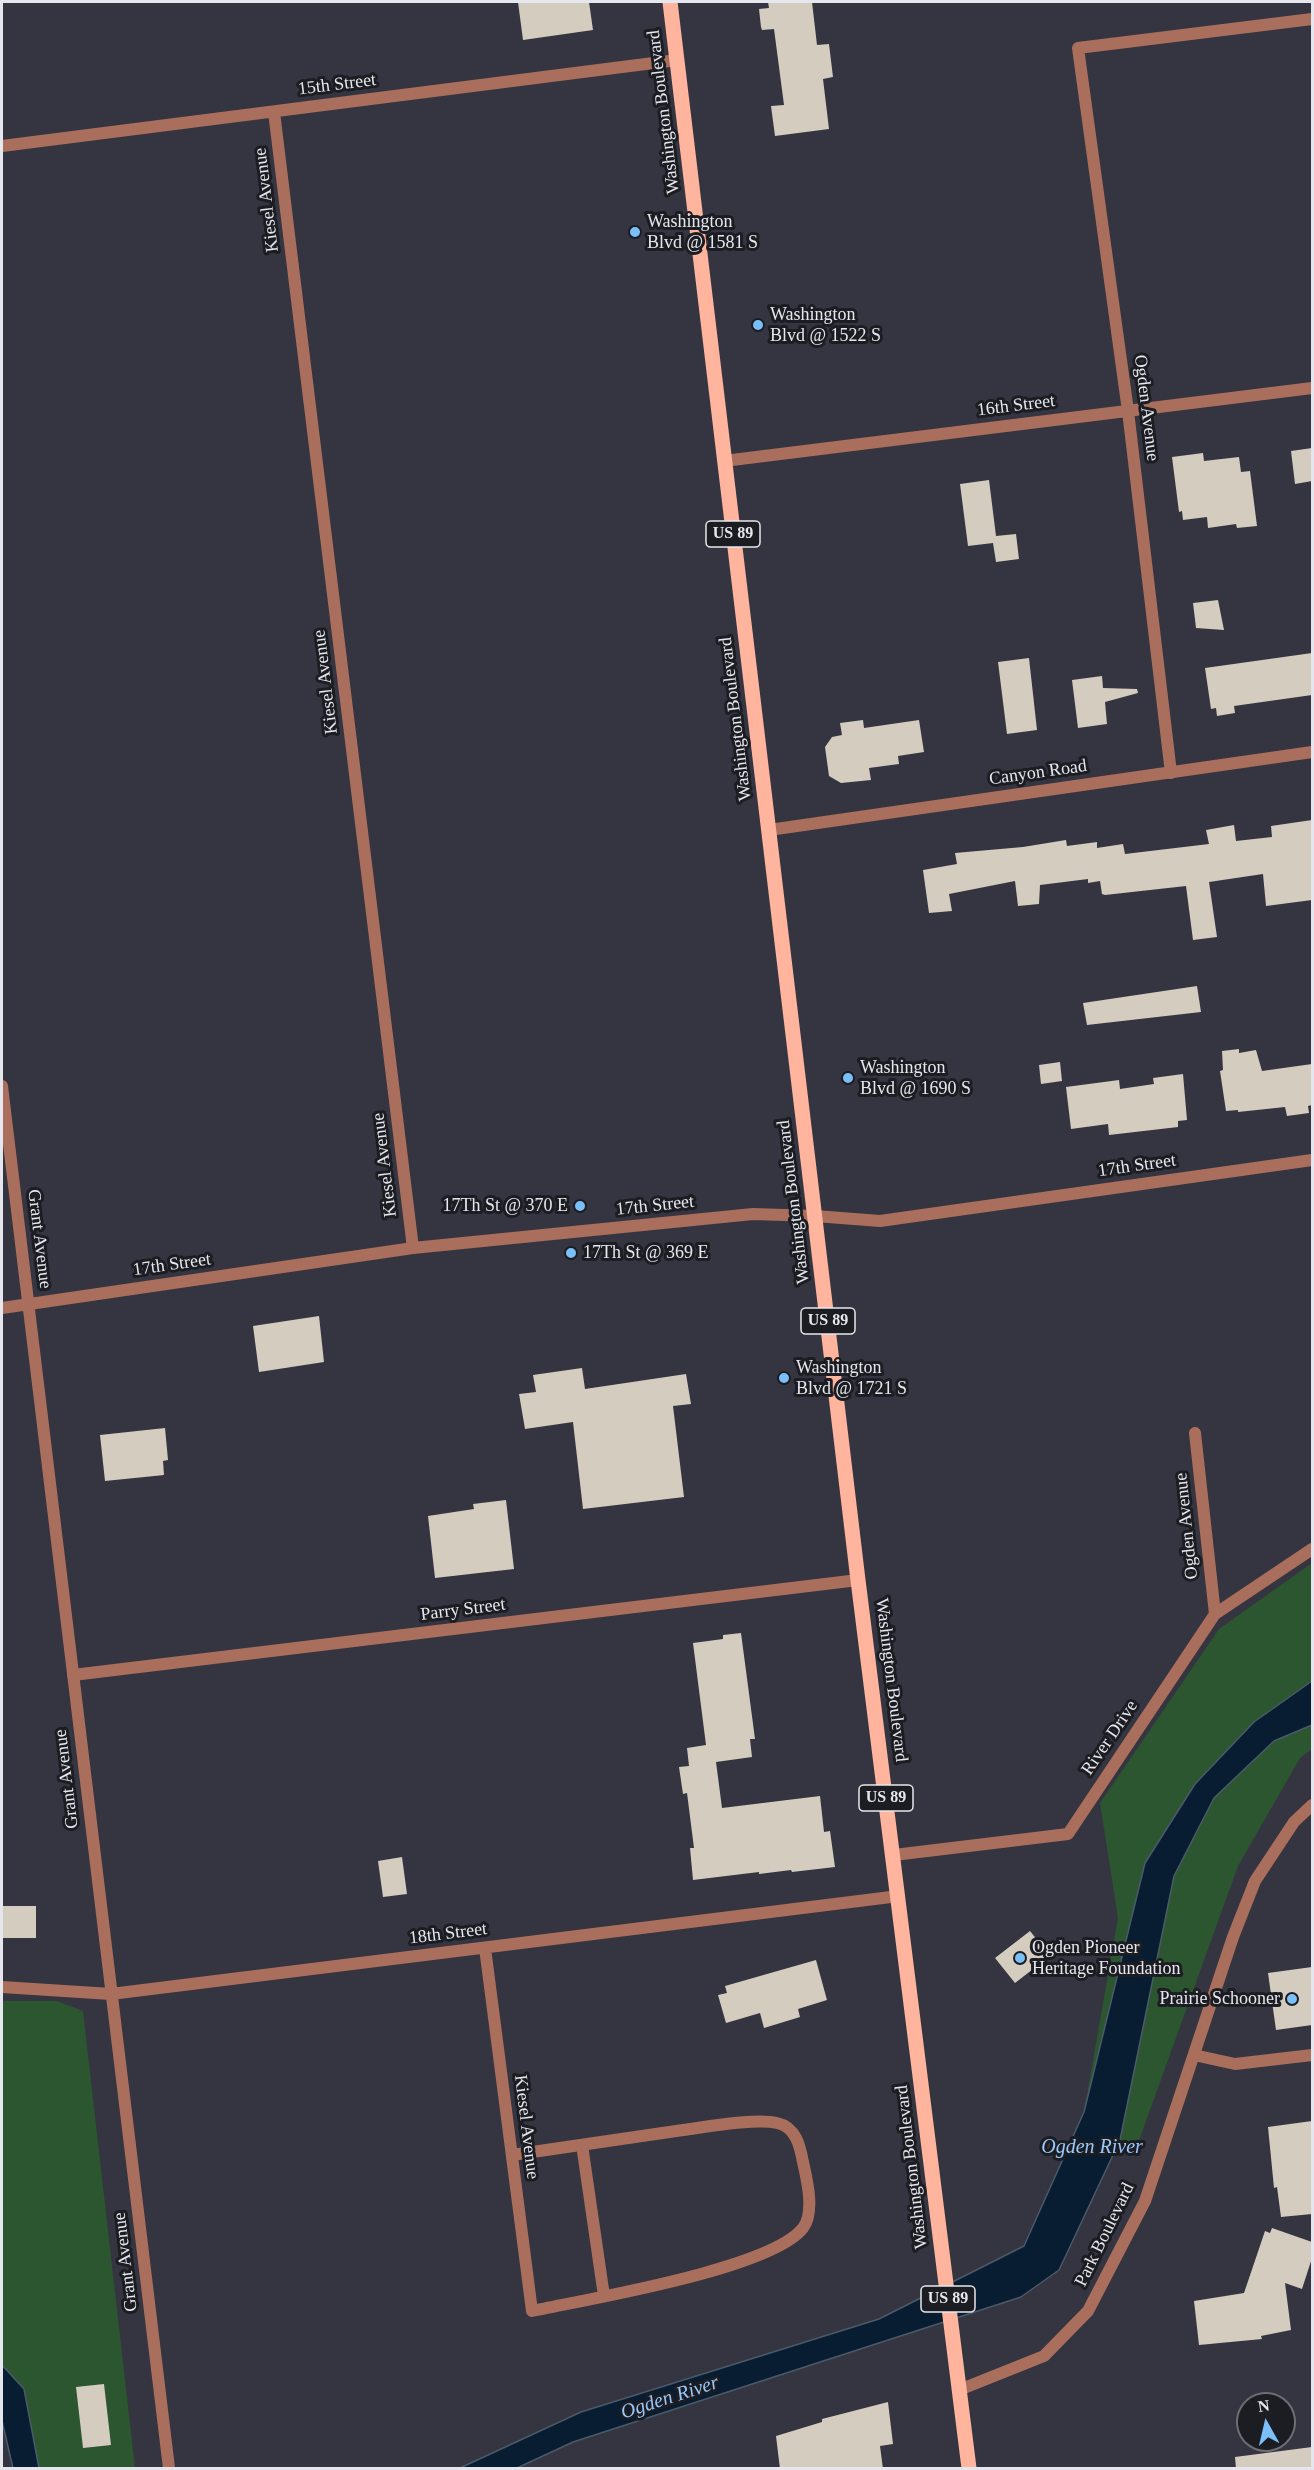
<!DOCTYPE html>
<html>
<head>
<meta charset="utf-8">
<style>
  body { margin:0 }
  #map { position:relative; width:1314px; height:2470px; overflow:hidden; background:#343540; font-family:Georgia,serif }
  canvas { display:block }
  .frame { position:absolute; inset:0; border:3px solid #e6e7ee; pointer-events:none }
  .north { position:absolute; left:1236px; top:2392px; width:60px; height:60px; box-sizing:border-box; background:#1c1d22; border:2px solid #6d6e74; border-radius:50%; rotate:352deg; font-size:16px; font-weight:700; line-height:24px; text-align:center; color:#e6e7ee }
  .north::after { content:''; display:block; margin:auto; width:21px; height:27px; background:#7abff8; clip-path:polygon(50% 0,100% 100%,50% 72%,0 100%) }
</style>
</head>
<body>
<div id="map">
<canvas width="1314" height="2470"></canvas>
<div class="frame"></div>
<div class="north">N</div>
</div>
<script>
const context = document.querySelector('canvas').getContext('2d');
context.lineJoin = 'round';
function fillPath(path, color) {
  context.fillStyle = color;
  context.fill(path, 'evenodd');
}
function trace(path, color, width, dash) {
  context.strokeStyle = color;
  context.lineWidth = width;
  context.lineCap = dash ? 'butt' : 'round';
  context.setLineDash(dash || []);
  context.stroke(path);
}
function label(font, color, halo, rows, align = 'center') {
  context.font = font + ' Georgia,serif';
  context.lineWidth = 6;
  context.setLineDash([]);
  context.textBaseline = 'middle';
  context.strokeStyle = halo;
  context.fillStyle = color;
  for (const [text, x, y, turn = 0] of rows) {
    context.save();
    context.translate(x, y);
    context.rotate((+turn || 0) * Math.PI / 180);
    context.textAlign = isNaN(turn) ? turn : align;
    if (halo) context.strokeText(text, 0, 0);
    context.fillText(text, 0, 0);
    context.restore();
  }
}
fillPath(new Path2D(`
  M 1312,1563 L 1312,1681 L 1254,1722 L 1195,1784 L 1084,2112 L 1118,1918 L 1100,1803 L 1219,1629 Z
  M 1312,1725 L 1312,1749 L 1300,1758 L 1238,1866 L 1137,2146 L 1120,2140 L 1174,1876 L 1214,1798 L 1274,1741 Z
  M 2,2001 L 57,2001 L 83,2011 L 135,2468 L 39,2468 L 24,2389 L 2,2365 Z`), '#2c5630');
const water = new Path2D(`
  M 1312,1681 L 1312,1725 L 1274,1741 L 1214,1798 L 1174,1876 L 1120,2140 L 1059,2270 L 1021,2297 L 573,2442 L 517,2468 L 460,2468 L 581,2412 L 879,2319 L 1024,2246 L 1084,2112 L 1145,1863 L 1195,1784 L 1254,1722 Z
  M 2,2365 L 24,2389 L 39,2468 L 13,2468 L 2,2421 Z`);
fillPath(water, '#081d32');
trace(water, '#4b5a6a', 1.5);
fillPath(new Path2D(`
  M 518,2 L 589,2 L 593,30 L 523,40 Z
  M 768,2 L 812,2 L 817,45 L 829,44 L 833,77 L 823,79 L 829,129 L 775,136 L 771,106 L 784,105 L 774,29 L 762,30 L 761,27 L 759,9 L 769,8 Z
  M 1312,448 L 1312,481 L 1295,484 L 1291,451 Z
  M 1203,453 L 1204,461 L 1239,457 L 1241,472 L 1250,471 L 1257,526 L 1237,528 L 1236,524 L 1208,528 L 1207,517 L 1183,520 L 1182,511 L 1179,512 L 1172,457 Z
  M 989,480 L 996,536 L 1016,534 L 1019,559 L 996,562 L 993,543 L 968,546 L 960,484 Z
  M 1218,600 L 1224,630 L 1196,628 L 1193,603 Z
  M 1312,653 L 1312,695 L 1234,706 L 1235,713 L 1217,716 L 1216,708 L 1211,709 L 1205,668 Z
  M 1029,658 L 1037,730 L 1007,734 L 998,662 Z
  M 1102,676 L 1103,688 L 1137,689 L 1138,693 L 1105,702 L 1107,724 L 1078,728 L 1072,680 Z
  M 863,720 L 864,728 L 919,720 L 924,752 L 898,756 L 899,764 L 869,768 L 871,780 L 841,783 L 829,776 L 825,747 L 832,737 L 842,735 L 840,723 Z
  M 1312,820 L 1312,900 L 1266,906 L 1263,874 L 1209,882 L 1217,937 L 1193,940 L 1186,886 L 1105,895 L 1102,894 L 1100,881 L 1088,883 L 1088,879 L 1040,885 L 1039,904 L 1018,906 L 1015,881 L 949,894 L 952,911 L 929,913 L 923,870 L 957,864 L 955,853 L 1023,847 L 1066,840 L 1067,846 L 1097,842 L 1097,848 L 1123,844 L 1125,854 L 1209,844 L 1206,830 L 1234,825 L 1236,841 L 1272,837 L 1271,826 Z
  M 1197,986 L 1201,1012 L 1087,1025 L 1083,1003 Z
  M 1239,1049 L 1239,1053 L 1256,1050 L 1262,1071 L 1312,1064 L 1312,1105 L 1308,1106 L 1309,1113 L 1287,1116 L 1285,1107 L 1238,1112 L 1238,1110 L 1226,1111 L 1220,1071 L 1223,1070 L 1222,1051 Z
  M 1060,1062 L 1062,1081 L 1041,1084 L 1039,1065 Z
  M 1183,1074 L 1187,1120 L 1178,1121 L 1178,1127 L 1109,1135 L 1108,1124 L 1071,1129 L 1066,1087 L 1119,1080 L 1120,1089 L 1154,1084 L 1153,1078 Z
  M 319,1316 L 324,1362 L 259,1372 L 253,1326 Z
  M 582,1368 L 585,1389 L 686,1374 L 691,1404 L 673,1406 L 684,1497 L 583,1509 L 573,1422 L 525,1429 L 519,1394 L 536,1392 L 533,1375 Z
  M 165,1428 L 168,1460 L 163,1461 L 164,1475 L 105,1481 L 100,1435 Z
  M 506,1500 L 514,1569 L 435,1578 L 428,1516 L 474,1509 L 473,1504 Z
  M 741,1633 L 755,1739 L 750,1739 L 752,1757 L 716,1762 L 722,1808 L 820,1796 L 824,1832 L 830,1831 L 835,1867 L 792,1872 L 791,1870 L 759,1874 L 759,1872 L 693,1880 L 690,1848 L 694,1848 L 687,1793 L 683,1794 L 679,1767 L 689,1766 L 687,1748 L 706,1745 L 693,1643 L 723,1639 L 723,1635 Z
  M 402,1857 L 407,1894 L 383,1897 L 378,1861 Z
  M 2,1906 L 36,1906 L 36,1938 L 2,1938 Z
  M 1030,1931 L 1050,1956 L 1015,1983 L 995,1958 Z
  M 816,1960 L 827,2000 L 798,2009 L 800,2017 L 764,2028 L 760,2013 L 726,2023 L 718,1995 L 727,1993 L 725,1986 Z
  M 1312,1967 L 1312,2025 L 1276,2030 L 1268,1973 Z
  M 1312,2121 L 1312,2214 L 1281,2217 L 1277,2187 L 1274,2188 L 1268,2127 Z
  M 1272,2228 L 1312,2242 L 1312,2258 L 1302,2289 L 1285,2283 L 1291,2330 L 1261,2336 L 1262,2339 L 1199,2345 L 1194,2301 L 1244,2293 L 1265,2231 L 1270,2233 Z
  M 104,2384 L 111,2445 L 83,2448 L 76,2387 Z
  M 888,2402 L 893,2444 L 880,2446 L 883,2469 L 780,2469 L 776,2436 L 822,2422 L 822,2419 Z
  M 1312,2447 L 1312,2469 L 1236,2469 L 1235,2457 Z`), '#d5ccc0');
trace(new Path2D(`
  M 274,112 L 413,1248
  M 2,146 L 677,60
  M 724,461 L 1312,388
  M 1171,773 L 1128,411 L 1078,48 L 1312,19
  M 815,1216 L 880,1221 L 1312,1160
  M 1195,1433 L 1215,1614
  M 73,1675 L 858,1580
  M 894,1855 L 1068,1834 L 1215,1614 L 1312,1549
  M 485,1948 L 532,2311 C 588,2299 771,2269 803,2228 C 815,2212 807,2180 803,2162 C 800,2146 796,2127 777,2123 C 756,2118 706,2127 683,2130 C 626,2138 569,2147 512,2155
  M 2,1987 L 111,1994 L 899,1896
  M 1194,2055 L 1235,2064 L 1312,2055
  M 582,2145 L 604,2296`), '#aa6e5c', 12);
trace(new Path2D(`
  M 769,830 L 1312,752
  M 2,1086 L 169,2468
  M 2,1308 L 413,1248 L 753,1214 L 815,1216
  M 959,2390 L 1044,2356 L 1088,2311 L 1145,2201 L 1233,1937 L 1255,1881 L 1294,1822 L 1312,1805`), '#aa6e5c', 12);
trace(new Path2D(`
  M 670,2 L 858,1580 L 969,2468`), '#feb49d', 15);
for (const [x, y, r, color] of [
  [635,232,6,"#7abff8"],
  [758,325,6,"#7abff8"],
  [848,1078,6,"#7abff8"],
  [580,1206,6,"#7abff8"],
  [571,1253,6,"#7abff8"],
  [784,1378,6,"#7abff8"],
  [1020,1958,6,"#7abff8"],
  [1292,1999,6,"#7abff8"]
]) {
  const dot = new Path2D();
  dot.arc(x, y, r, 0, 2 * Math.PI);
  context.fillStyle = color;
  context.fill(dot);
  trace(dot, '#1c1d22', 2);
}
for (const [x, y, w] of [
  [733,534,54],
  [828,1321,54],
  [886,1798,54],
  [948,2299,54]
]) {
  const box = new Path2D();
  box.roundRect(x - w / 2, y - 13, w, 26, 4.5);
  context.fillStyle = '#1c1d22';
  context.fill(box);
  trace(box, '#e6e7ee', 1.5);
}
label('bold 16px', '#e6e7ee', null, [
  ["US 89",733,534],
  ["US 89",828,1321],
  ["US 89",886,1798],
  ["US 89",948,2299]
]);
label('18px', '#e6e7ee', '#1c1d22', [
  ["15th Street",337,85,-7],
  ["Washington Boulevard",664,112,-97],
  ["Kiesel Avenue",267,200,-97],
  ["16th Street",1016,406,-7],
  ["Ogden Avenue",1146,408,83],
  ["Kiesel Avenue",326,682,-97],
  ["Washington Boulevard",736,719,-97],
  ["Canyon Road",1038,773,-8],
  ["Kiesel Avenue",385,1165,-97],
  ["17th Street",1137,1166,-8],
  ["Washington Boulevard",794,1202,-97],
  ["17th Street",655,1206,-6],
  ["Grant Avenue",39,1239,83],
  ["17th Street",172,1265,-8],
  ["Ogden Avenue",1187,1526,-96],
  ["Parry Street",463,1610,-7],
  ["Washington Boulevard",891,1680,83],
  ["River Drive",1110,1738,-56],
  ["Grant Avenue",67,1779,-97],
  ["18th Street",448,1934,-7],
  ["Kiesel Avenue",526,2127,83],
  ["Washington Boulevard",912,2167,-97],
  ["Park Boulevard",1105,2235,-64],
  ["Grant Avenue",126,2262,-97]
]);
label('18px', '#e6e7ee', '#1c1d22', [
  ["Washington",647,222],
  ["Blvd @ 1581 S",647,243],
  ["Washington",770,315],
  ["Blvd @ 1522 S",770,336],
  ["Washington",860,1068],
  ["Blvd @ 1690 S",860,1089],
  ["17Th St @ 370 E",568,1206,"right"],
  ["17Th St @ 369 E",583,1253],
  ["Washington",796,1368],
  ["Blvd @ 1721 S",796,1389],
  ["Ogden Pioneer",1032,1948],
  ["Heritage Foundation",1032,1969],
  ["Prairie Schooner",1280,1999,"right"]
], 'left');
label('italic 20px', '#97c9fe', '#1c1d22', [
  ["Ogden River",1092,2148],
  ["Ogden River",670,2398,-18]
]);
</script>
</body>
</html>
